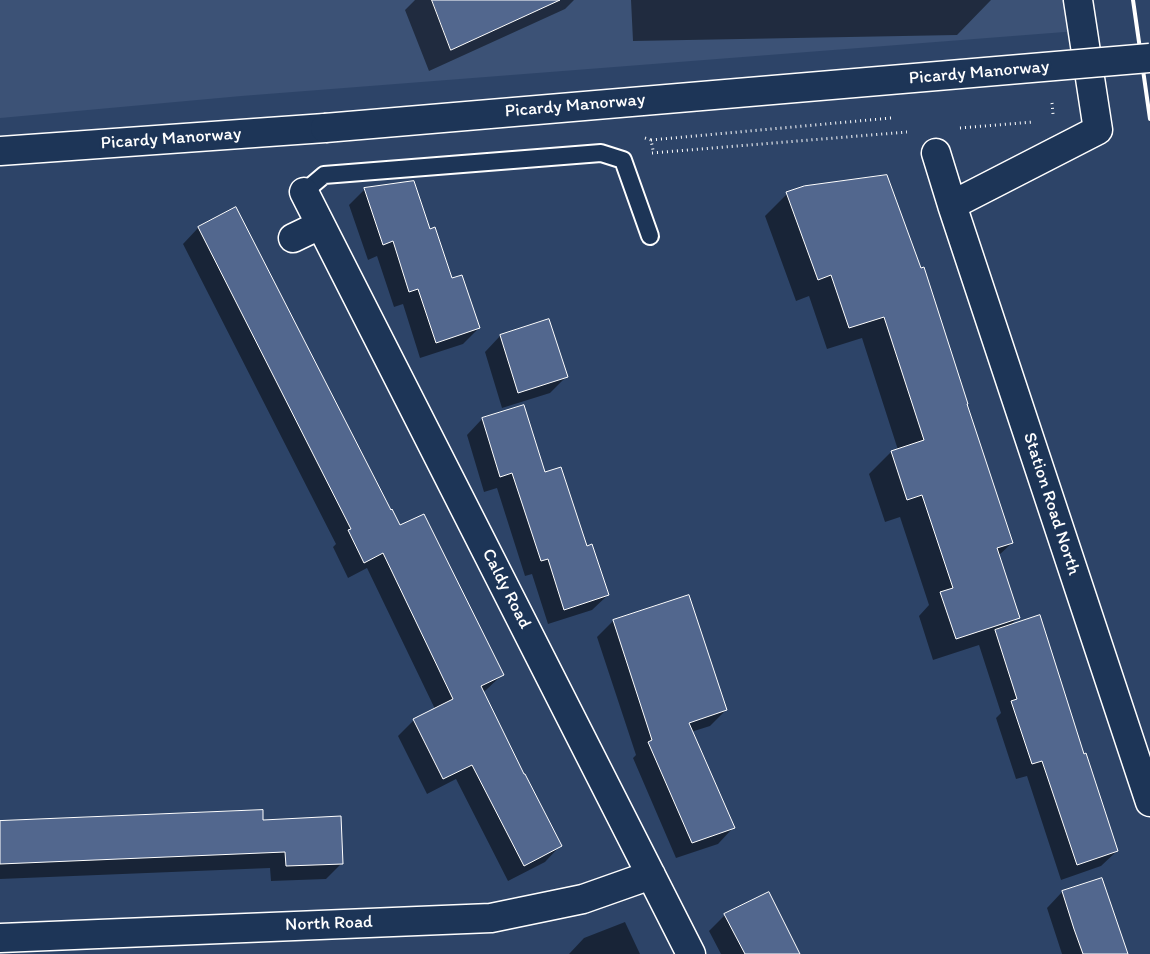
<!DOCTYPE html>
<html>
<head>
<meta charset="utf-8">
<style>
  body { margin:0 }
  canvas { display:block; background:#2d4468 }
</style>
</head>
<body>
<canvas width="1150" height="954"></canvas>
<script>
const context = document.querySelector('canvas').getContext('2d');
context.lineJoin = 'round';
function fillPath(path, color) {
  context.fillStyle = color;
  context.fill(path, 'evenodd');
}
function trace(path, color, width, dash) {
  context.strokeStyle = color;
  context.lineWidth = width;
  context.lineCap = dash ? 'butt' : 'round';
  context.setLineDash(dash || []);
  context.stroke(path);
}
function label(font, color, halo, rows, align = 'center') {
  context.font = font + ' Itim,sans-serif';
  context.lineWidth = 5;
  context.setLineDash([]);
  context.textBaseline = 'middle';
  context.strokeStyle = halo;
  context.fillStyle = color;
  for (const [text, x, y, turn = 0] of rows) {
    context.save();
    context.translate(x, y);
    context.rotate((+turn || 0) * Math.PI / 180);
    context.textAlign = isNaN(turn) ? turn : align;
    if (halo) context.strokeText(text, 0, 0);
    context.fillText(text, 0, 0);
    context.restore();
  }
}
fillPath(new Path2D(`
  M 0,0 L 1086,0 L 1090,30 L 241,96 L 0,118 Z`), '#3c5276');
fillPath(new Path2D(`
  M 415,0 L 574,0 L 565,9 L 429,71 L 405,10 Z
  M 631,0 L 991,0 L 957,35 L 633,41 Z
  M 886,177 L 1012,543 L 998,556 L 1018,617 L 1009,627 L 1070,717 L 1117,851 L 1101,866 L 1061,880 L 1027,776 L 1016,779 L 996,718 L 1001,713 L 979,645 L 933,660 L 919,616 L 929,605 L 900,517 L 885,522 L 869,474 L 891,452 L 898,450 L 862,338 L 827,349 L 809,296 L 796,301 L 765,216 L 787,194 Z
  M 365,189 L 430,230 L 452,279 L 479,328 L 463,344 L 420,358 L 403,304 L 394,307 L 377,256 L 368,260 L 349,205 Z
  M 235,209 L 399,527 L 502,675 L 486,690 L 483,692 L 524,776 L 560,846 L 545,862 L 508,881 L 456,779 L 427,794 L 398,736 L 414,720 L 435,709 L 367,568 L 348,578 L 333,547 L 336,544 L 183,244 L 198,228 Z
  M 548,321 L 566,377 L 550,393 L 502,408 L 485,352 L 500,336 Z
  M 482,419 L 544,474 L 608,595 L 592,610 L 548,624 L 532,574 L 525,576 L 497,488 L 484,492 L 467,435 Z
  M 689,597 L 726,710 L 710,726 L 691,732 L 733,828 L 718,844 L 676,858 L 633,758 L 636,755 L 597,637 L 613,621 Z
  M 262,821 L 342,863 L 326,879 L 271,881 L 270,868 L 0,879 L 0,822 Z
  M 1062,892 L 1127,954 L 1062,954 L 1047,908 Z
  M 768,893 L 799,954 L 721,954 L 709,931 L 725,915 Z
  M 625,922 L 640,954 L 569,954 L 584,938 Z`), '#0007');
const building = new Path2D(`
  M 432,0 L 560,0 L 451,50 Z
  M 887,175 L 921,268 L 924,267 L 968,404 L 967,404 L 1013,543 L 997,548 L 1020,618 L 956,639 L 940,592 L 953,588 L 922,495 L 907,500 L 891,451 L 924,440 L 884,317 L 849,328 L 831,275 L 818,280 L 786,192 L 804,186 Z
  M 414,181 L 430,229 L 435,227 L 452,278 L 462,275 L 480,328 L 436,343 L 418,289 L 409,292 L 393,241 L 383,245 L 364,188 Z
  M 236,207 L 391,510 L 392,509 L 400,525 L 424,514 L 504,675 L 481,686 L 524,774 L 525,774 L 562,846 L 524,866 L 472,765 L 443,779 L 413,719 L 453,699 L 383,553 L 364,563 L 348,530 L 351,529 L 198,227 Z
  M 549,319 L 568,377 L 518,393 L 500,335 Z
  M 524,405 L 545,472 L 561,467 L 587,546 L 592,544 L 609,595 L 564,610 L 548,559 L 541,561 L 512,473 L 500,477 L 482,418 Z
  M 689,595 L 727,710 L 689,723 L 735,828 L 692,843 L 648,742 L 652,740 L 613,620 Z
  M 1040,615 L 1072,716 L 1084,754 L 1086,753 L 1118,851 L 1077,865 L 1042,761 L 1032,764 L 1011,701 L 1017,699 L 995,630 Z
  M 263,810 L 263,820 L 341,816 L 343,864 L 286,866 L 285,852 L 0,864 L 0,821 Z
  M 1102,878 L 1128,954 L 1083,954 L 1074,929 L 1062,891 Z
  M 769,892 L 800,954 L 745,954 L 724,914 Z`);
fillPath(building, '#52678e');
trace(building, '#fff', 1);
const service = new Path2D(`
  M 304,192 L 324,175 L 601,153 L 623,160 L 650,236`);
const minor = new Path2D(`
  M 1078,0 L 1098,130 L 952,205 L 1150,802
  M 936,153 L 952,205
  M 304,192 L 691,954
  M 293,238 L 320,225
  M 0,938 L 491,918 L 583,899 L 651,875`);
const secondary = new Path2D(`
  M 0,151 L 325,128`);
trace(service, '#fff', 20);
trace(minor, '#fff', 31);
trace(secondary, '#fff', 31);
trace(new Path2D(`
  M 1052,103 L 1053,114
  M 960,128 L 1033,122
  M 645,138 L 651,140 L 653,150
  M 651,140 L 891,118
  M 652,153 L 907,132`), '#fff', 3, [1, 4]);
trace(service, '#1d3557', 16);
trace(minor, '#1d3557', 28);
trace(secondary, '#1d3557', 28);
trace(new Path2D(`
  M 1133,0 L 1150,119`), '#fff', 4);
const secondaryBridge = new Path2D(`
  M 325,128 L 1150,58`);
trace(secondaryBridge, '#fff', 31, []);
trace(secondaryBridge, '#1d3557', 28);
label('18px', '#fff', '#1d3557', [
  ["Picardy Manorway",979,73,-5],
  ["Picardy Manorway",575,106,-5],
  ["Picardy Manorway",171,139,-4],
  ["Station Road North",1051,504,72],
  ["Caldy Road",506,589,63],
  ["North Road",329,924,-2]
]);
</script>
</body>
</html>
